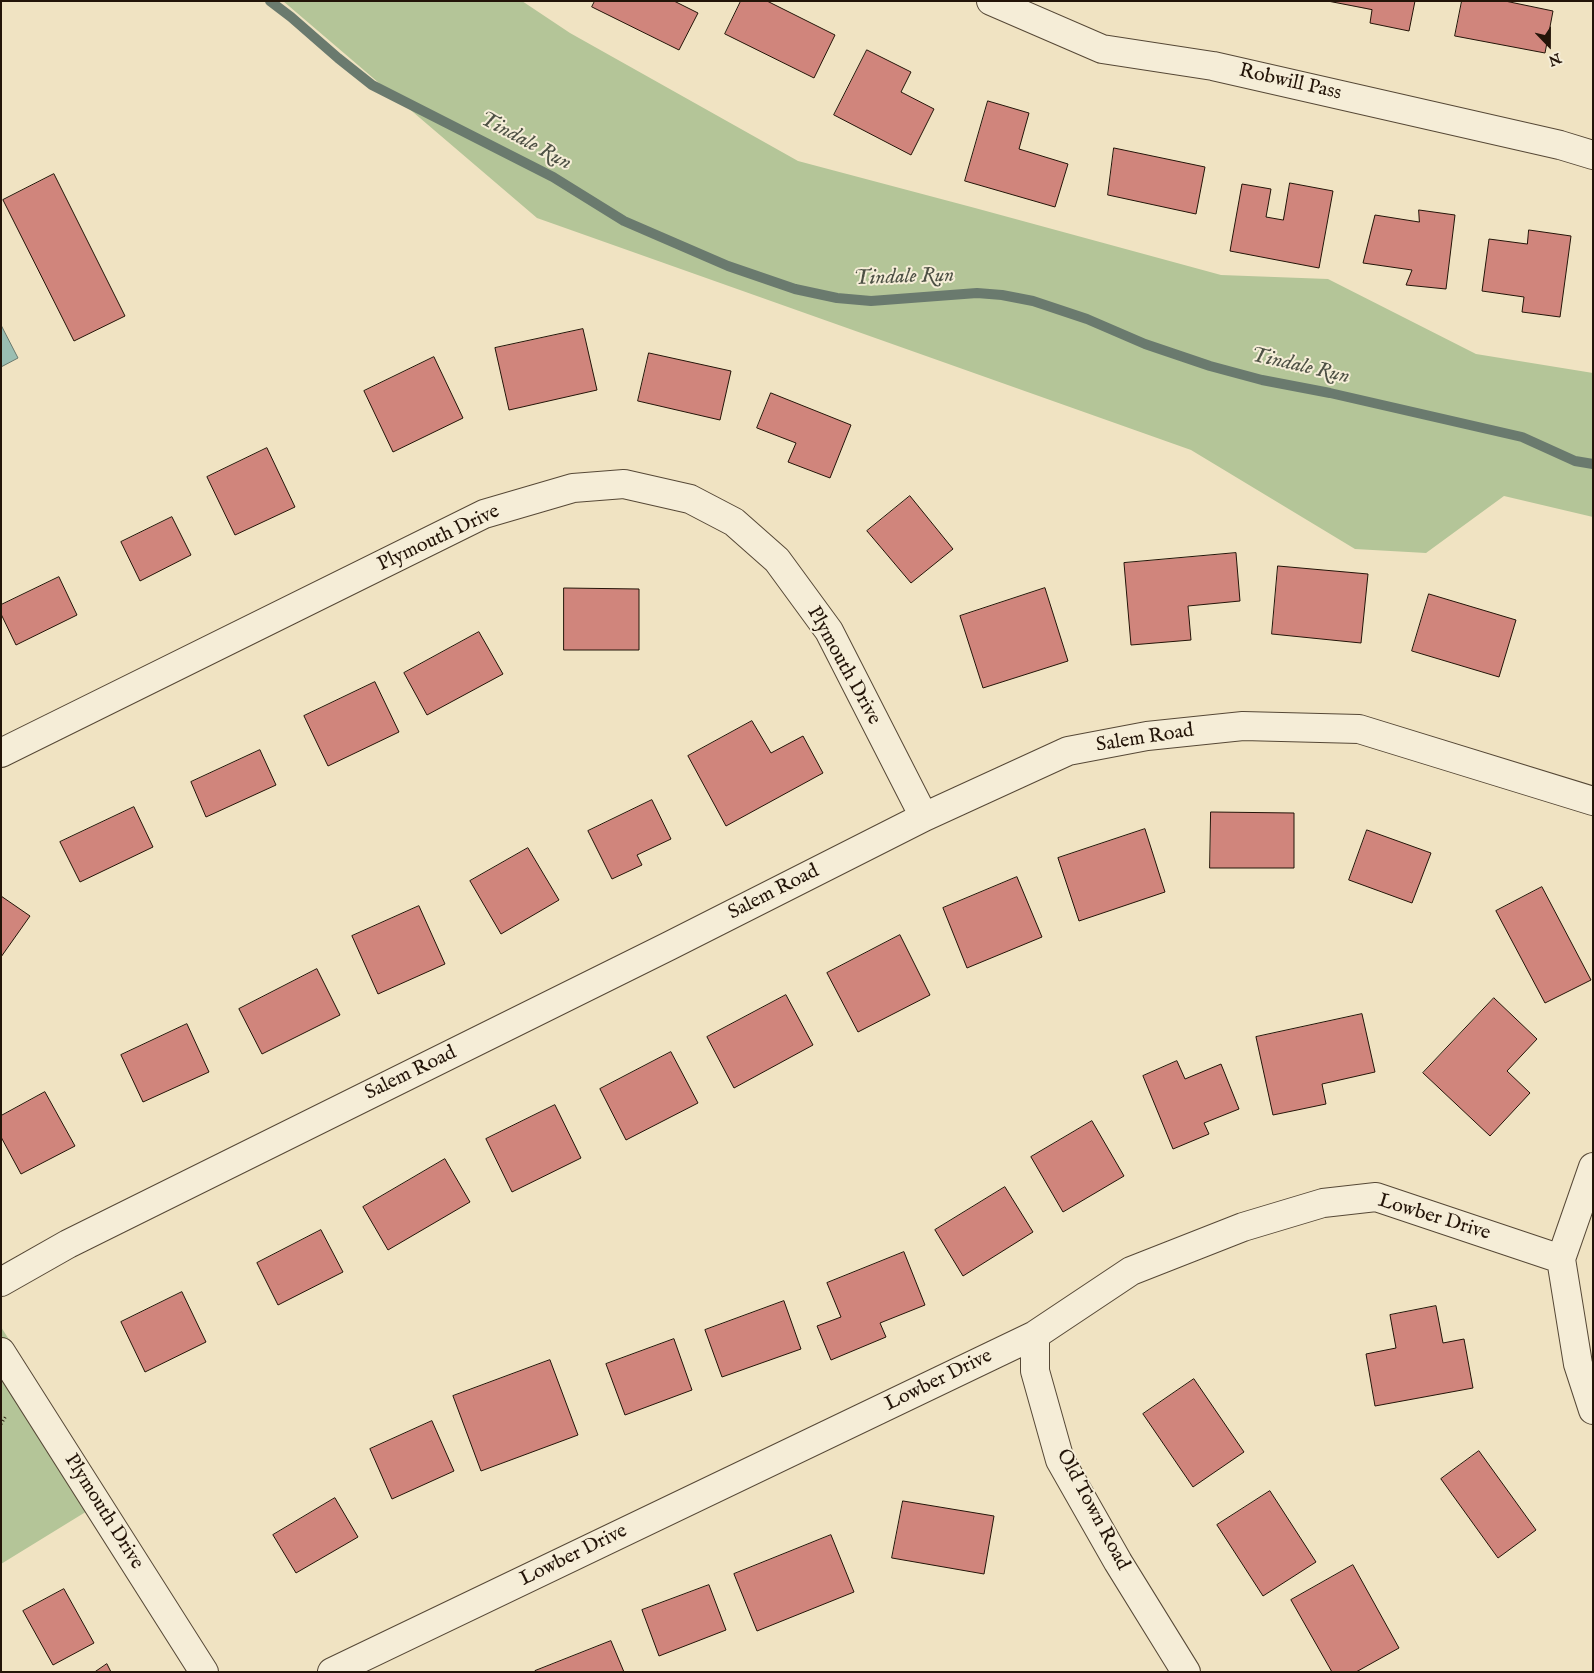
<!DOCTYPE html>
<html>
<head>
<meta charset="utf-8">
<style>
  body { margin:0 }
  #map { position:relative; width:1594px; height:1673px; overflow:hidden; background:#f0e3c2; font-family:"IM FELL English",serif }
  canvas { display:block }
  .frame { position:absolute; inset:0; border:2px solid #231408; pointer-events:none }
  .north { position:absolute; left:1524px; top:20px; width:50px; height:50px; -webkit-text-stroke:4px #f5edd7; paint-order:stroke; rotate:158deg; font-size:14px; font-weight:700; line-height:20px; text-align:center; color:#231408 }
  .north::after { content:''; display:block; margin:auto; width:18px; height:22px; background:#231408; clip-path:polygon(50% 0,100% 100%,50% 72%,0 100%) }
</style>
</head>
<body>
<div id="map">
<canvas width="1594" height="1673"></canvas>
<div class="frame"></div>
<div class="north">N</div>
</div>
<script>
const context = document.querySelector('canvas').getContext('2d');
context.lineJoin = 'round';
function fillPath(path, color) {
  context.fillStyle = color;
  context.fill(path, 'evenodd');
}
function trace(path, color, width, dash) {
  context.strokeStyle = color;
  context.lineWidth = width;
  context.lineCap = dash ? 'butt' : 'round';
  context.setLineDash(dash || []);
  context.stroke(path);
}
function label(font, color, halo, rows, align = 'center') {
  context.font = font + ' "IM FELL English",serif';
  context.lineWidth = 4;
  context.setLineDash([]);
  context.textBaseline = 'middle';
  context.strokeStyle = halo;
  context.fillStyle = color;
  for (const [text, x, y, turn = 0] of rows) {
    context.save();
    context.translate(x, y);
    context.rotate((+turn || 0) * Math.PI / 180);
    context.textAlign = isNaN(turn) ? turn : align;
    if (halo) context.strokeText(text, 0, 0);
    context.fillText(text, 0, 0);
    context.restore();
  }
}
fillPath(new Path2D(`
  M 283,1 L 522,1 L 570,33 L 798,161 L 975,208 L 1221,275 L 1328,279 L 1476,354 L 1593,373 L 1593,517 L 1504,496 L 1426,553 L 1355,549 L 1191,450 L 537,218 Z
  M 1,1327 L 110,1497 L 1,1564 Z`), '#b4c598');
const water = new Path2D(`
  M 1,325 L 18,358 L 1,367 Z`);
fillPath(water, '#9abeb2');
trace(water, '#6a7a6e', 1);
trace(new Path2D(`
  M 270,1 L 291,17 L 338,58 L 372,85 L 553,177 L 624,221 L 728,266 L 795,289 L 837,298 L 871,301 L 977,293 L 1002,295 L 1033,301 L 1087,319 L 1145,344 L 1210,366 L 1262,380 L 1330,393 L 1522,437 L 1575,461 L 1593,464`), '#6a7a6e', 10);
const building = new Path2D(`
  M 595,1 L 674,1 L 698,13 L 679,50 L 592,7 Z
  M 741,1 L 767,1 L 835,35 L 814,78 L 725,34 Z
  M 1328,1 L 1415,1 L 1409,31 L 1370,23 L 1372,10 Z
  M 1462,1 L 1505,1 L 1553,11 L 1545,53 L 1455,36 Z
  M 867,50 L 911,72 L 901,92 L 934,109 L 911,155 L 834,115 Z
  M 988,101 L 1029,113 L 1019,149 L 1068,164 L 1055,207 L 965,181 Z
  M 1114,148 L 1205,167 L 1196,214 L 1108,195 Z
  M 54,174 L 125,316 L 74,341 L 3,200 Z
  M 1290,183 L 1333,191 L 1319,268 L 1230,251 L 1242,184 L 1271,189 L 1266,217 L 1283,220 Z
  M 1419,210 L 1455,215 L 1446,289 L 1406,285 L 1412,270 L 1363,263 L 1375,215 L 1419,222 Z
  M 1529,230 L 1571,236 L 1560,317 L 1522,312 L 1524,297 L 1482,291 L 1489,239 L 1527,244 Z
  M 583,329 L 597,390 L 509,410 L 495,348 Z
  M 649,353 L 731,371 L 720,420 L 638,401 Z
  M 434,357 L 463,418 L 393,452 L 364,391 Z
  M 771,393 L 851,425 L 830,478 L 788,462 L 796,443 L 757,428 Z
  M 267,448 L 295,507 L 235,535 L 207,477 Z
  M 910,496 L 953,549 L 911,583 L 867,531 Z
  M 172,517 L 191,555 L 140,581 L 121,542 Z
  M 1236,553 L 1240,601 L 1188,606 L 1191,640 L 1131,645 L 1124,563 Z
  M 1278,566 L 1368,574 L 1361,643 L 1272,634 Z
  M 59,577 L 77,615 L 16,645 L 1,614 L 1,605 Z
  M 564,588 L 639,589 L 639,650 L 564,650 Z
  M 1045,588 L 1068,661 L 983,688 L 960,616 Z
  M 1429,594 L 1516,620 L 1499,677 L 1412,651 Z
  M 479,632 L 503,674 L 427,715 L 404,673 Z
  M 375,682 L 399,732 L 328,766 L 304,716 Z
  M 752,721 L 771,753 L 803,736 L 823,773 L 726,826 L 688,756 Z
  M 260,750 L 276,785 L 206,817 L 191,782 Z
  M 652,800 L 671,839 L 637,855 L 642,865 L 612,879 L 588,831 Z
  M 134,807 L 153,847 L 80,882 L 60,842 Z
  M 1211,812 L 1294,813 L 1294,868 L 1210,868 Z
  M 1145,829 L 1165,892 L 1079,921 L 1058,858 Z
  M 1367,830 L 1431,853 L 1412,903 L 1349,880 Z
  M 528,848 L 559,900 L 501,934 L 470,881 Z
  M 1017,877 L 1042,937 L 967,968 L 943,908 Z
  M 1542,887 L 1591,980 L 1545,1003 L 1496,911 Z
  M 1,896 L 30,916 L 1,957 Z
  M 419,906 L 445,964 L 378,994 L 352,936 Z
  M 900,935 L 930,995 L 858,1032 L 827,973 Z
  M 317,969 L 340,1015 L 262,1054 L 239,1009 Z
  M 786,995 L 813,1045 L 734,1088 L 707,1037 Z
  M 1494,998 L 1537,1039 L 1507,1071 L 1530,1093 L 1490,1136 L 1423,1073 Z
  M 1362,1014 L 1375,1072 L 1322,1084 L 1326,1104 L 1273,1115 L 1256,1037 Z
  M 187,1024 L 209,1072 L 143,1102 L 121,1055 Z
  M 671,1052 L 698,1103 L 626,1140 L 600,1089 Z
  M 1177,1061 L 1185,1079 L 1221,1064 L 1239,1109 L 1204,1123 L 1209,1134 L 1173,1149 L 1143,1076 Z
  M 45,1092 L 75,1146 L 21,1174 L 1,1137 L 1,1116 Z
  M 555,1105 L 581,1158 L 512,1192 L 486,1139 Z
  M 1092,1121 L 1124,1176 L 1063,1212 L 1031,1157 Z
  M 445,1159 L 470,1202 L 388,1250 L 363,1207 Z
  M 1005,1187 L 1033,1232 L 963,1276 L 935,1230 Z
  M 321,1230 L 343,1272 L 278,1305 L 257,1263 Z
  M 904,1252 L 925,1305 L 880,1323 L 886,1337 L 831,1360 L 817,1326 L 841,1317 L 827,1283 Z
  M 182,1292 L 206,1342 L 145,1372 L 121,1322 Z
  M 784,1301 L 801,1349 L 722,1377 L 705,1330 Z
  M 1436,1306 L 1443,1343 L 1464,1339 L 1473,1388 L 1375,1406 L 1366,1354 L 1396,1348 L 1390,1315 Z
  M 674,1339 L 692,1390 L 625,1415 L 606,1364 Z
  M 550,1360 L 578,1435 L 481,1471 L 453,1396 Z
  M 1194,1379 L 1244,1452 L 1193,1487 L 1143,1414 Z
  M 432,1421 L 454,1471 L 392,1499 L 370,1449 Z
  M 1479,1451 L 1536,1530 L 1498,1558 L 1441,1479 Z
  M 1270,1491 L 1316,1562 L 1263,1596 L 1217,1525 Z
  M 335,1498 L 358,1537 L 296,1573 L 273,1535 Z
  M 903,1501 L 994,1516 L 984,1574 L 892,1558 Z
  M 831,1535 L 854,1592 L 757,1631 L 734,1574 Z
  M 1353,1565 L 1399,1648 L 1356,1672 L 1332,1672 L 1291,1600 Z
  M 709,1585 L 726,1630 L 659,1656 L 642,1610 Z
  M 64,1589 L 94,1643 L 53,1665 L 23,1611 Z
  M 611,1641 L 624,1672 L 535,1672 L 535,1671 Z
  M 107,1664 L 111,1672 L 95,1672 Z`);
fillPath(building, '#d0857c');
trace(building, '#231408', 1);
const street = new Path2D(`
  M 991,1 L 1102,49 L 1213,66 L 1560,145 L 1593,155
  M 1,753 L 484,514 L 573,488 L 624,484 L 690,499 L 734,522 L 777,560 L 829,631 L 924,817
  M 1593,1167 L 1561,1259 L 1578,1364 L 1593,1410
  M 1,1282 L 68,1244 L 669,946 L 924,817 L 1068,751 L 1147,736 L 1243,726 L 1359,729 L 1593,801
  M 1035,1335 L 1035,1371 L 1060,1460 L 1118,1562 L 1186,1672
  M 1,1352 L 204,1672
  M 332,1672 L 1035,1335 L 1131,1271 L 1243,1227 L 1323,1203 L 1376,1197 L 1561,1259`);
trace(street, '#564836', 30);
trace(new Path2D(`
  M 1,1424 L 6,1416`), '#231408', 3, [1, 2.5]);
trace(street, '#f5edd7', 28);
label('20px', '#231408', '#f5edd7', [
  ["Robwill Pass",1290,83,13],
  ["Plymouth Drive",439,539,-25],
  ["Plymouth Drive",843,666,61],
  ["Salem Road",1145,739,-9],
  ["Salem Road",774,893,-27],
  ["Salem Road",411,1074,-26],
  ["Lowber Drive",1434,1218,17],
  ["Lowber Drive",939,1381,-26],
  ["Old Town Road",1092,1510,62],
  ["Plymouth Drive",103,1512,58],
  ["Lowber Drive",574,1556,-26]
]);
label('italic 21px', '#4d5044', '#f5edd7', [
  ["Tindale Run",525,142,28],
  ["Tindale Run",904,278,-2],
  ["Tindale Run",1300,367,13]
]);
</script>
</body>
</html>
